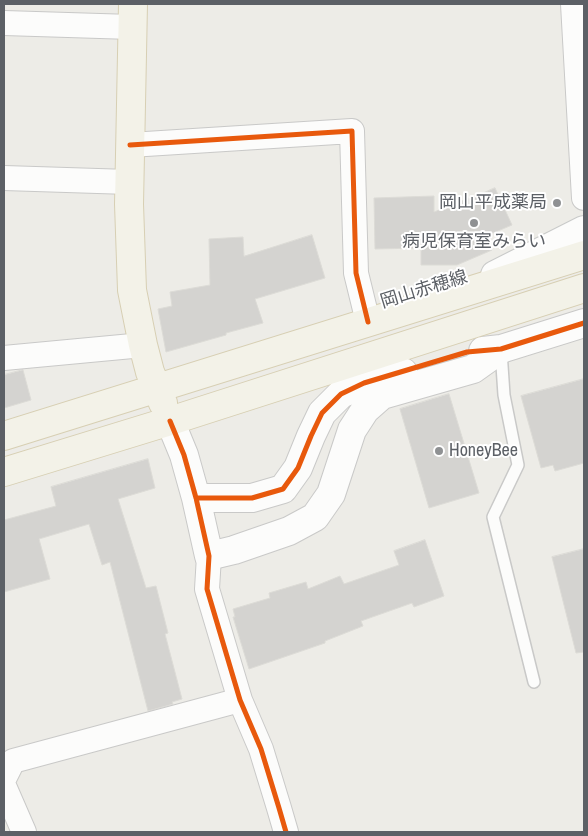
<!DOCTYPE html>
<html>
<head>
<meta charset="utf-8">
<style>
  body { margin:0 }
  #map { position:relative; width:588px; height:836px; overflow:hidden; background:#edece7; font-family:"Archivo Narrow",sans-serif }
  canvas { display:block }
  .frame { position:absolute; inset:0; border:5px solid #5c6066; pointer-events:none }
</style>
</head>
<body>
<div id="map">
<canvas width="588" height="836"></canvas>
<div class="frame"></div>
</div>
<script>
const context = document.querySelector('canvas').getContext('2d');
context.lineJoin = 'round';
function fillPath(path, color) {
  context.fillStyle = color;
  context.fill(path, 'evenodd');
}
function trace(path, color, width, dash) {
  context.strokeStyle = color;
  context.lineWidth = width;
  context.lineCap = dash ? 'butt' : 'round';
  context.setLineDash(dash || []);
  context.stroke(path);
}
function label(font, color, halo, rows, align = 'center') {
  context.font = font + ' "Archivo Narrow","Noto Sans JP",sans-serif';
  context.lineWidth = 4;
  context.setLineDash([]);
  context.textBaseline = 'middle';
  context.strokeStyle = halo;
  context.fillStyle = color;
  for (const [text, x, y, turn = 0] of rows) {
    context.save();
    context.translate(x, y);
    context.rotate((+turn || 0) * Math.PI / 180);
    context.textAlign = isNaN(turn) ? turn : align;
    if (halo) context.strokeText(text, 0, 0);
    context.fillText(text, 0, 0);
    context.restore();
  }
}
const building = new Path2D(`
  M 495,188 L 512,225 L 486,236 L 492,250 L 457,265 L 421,265 L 421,248 L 375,249 L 374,198 L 434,196 L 434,212 L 469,198 L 469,199 Z
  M 312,235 L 325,278 L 255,299 L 263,323 L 226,333 L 226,335 L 166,352 L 158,309 L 172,306 L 170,292 L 210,285 L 209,239 L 243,237 L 244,256 Z
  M 23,370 L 31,400 L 4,408 L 4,375 Z
  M 584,379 L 584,463 L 555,471 L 553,465 L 541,468 L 521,396 Z
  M 449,394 L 479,493 L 429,508 L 400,409 Z
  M 148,459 L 155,488 L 118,499 L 146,588 L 156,586 L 168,633 L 165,634 L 182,699 L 172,702 L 173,704 L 148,711 L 110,562 L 102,565 L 89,524 L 39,539 L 50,579 L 4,592 L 4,520 L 56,506 L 51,487 Z
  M 425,540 L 444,596 L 414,607 L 412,603 L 361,621 L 363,626 L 325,641 L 325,643 L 249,669 L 233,617 L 235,617 L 233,609 L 270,598 L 269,593 L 306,582 L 308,589 L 340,576 L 344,584 L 399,565 L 394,551 Z
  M 584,549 L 584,652 L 576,653 L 552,557 Z`);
fillPath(building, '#d4d3d0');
trace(building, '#dcdbd6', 1);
const service = new Path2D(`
  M 501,351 L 504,395 L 518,465 L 493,517 L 534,682`);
const minor = new Path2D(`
  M 573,4 L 584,198
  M 4,23 L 132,27
  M 130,145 L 352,131 L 356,273 L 368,322
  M 4,178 L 129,182
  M 4,358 L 143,345
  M 209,556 L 207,589 L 240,700 L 261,749 L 279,808 L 286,832
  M 4,779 L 13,761 L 240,700
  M 4,786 L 24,832`);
const tertiary = new Path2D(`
  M 483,351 L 501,349 L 584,323
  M 170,421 L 184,455 L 196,498 L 209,556 L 234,550 L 289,531 L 315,517 L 331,494 L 352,430 L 365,410 L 382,395 L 473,369 L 501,349
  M 196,498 L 252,498 L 283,489 L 298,468 L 311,436 L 322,413 L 341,394 L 364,383 L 403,372`);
const secondary = new Path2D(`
  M 495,275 L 584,230`);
const primary = new Path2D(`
  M 133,4 L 129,204 L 132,290 L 143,345 L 150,372 L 163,403
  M 4,436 L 584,255
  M 4,472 L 170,421 L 584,288`);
trace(service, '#c9c9c8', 14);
trace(minor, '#c9c9c8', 26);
trace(tertiary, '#c9c9c8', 30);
trace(secondary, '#c9cac9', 30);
trace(primary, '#d7cfb3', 30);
trace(service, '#fcfcfb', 11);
trace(minor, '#fcfcfb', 24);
trace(tertiary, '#fcfcfb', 28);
trace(secondary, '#fcfcfb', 28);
trace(primary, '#f3f2e8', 28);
trace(new Path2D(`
  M 130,145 L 352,131 L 356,273 L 368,322
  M 170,421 L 184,455 L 196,498 L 209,556 L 207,589 L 240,700 L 261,749 L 279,808 L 286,832
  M 196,498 L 252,498 L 283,489 L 298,468 L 311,436 L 322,413 L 341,394 L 364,383 L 467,352 L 501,349 L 584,323`), '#e8590c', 5);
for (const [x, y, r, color] of [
  [557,203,5,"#8f9193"],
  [474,223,5,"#8f9193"],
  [439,451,5,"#8f9193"]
]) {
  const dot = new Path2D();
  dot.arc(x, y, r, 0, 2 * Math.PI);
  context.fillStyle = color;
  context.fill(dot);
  trace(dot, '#fff', 2);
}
label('18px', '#5c6066', '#fff', [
  ["岡山平成薬局",547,203],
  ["病児保育室みらい",474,242,"center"],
  ["HoneyBee",449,451,"left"]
], 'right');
label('18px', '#5c6066', '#fff', [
  ["岡山赤穂線",424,290,-17]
]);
</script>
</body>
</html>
